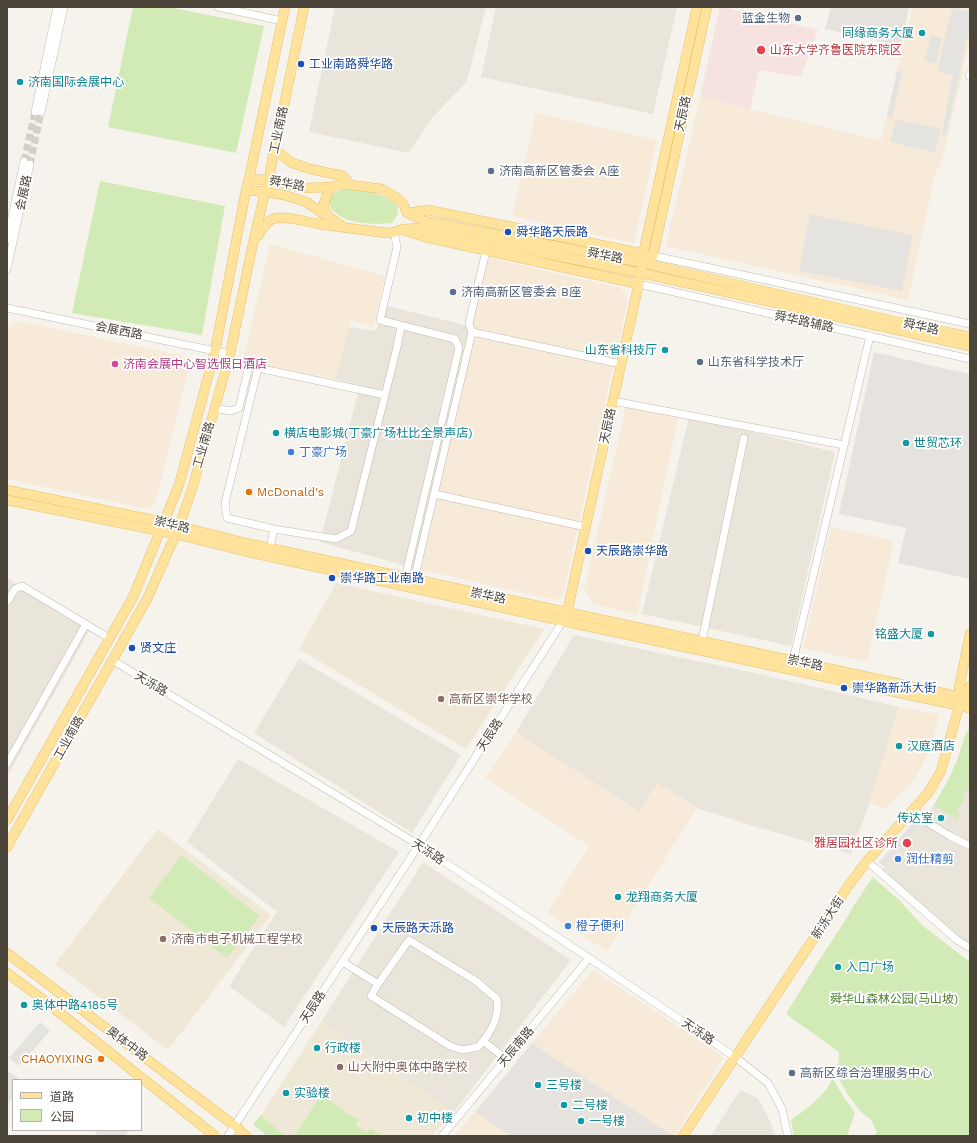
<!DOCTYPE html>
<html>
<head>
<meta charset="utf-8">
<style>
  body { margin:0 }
  #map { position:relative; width:977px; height:1143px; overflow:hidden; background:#f6f3ec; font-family:"Work Sans","Noto Sans SC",sans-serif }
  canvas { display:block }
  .frame { position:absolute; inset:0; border:8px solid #4b4439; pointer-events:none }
  .legend { position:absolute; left:12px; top:1079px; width:130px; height:52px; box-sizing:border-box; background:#fff; border:1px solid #b7b4b0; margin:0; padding:5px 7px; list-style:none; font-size:12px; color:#4b4439 }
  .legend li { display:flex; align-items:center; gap:8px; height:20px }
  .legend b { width:20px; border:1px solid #b7b4b0 }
</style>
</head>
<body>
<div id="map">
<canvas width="977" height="1143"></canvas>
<div class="frame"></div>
<ul class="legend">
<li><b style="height:5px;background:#ffe39c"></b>道路</li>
<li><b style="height:11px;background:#d2eab5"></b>公园</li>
</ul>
</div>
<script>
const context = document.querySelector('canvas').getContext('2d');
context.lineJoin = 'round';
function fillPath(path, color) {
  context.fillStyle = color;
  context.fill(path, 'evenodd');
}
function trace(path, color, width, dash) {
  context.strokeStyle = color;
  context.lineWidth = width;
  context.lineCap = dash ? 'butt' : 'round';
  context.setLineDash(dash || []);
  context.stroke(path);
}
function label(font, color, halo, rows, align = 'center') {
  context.font = font + ' "Work Sans","Noto Sans SC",sans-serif';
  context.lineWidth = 3.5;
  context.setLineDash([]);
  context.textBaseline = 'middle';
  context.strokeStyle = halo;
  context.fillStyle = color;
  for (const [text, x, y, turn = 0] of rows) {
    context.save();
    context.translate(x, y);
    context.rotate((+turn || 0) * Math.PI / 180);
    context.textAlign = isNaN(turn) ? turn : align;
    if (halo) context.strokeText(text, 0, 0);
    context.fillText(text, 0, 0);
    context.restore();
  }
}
fillPath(new Path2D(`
  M 335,7 L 486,7 L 467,81 L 433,117 L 409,153 L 309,132 Z
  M 496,7 L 677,7 L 653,114 L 481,77 Z
  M 384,305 L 469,326 L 413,568 L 320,542 L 360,385 L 335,379 L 349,327 L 376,331 Z
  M 689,417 L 835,452 L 791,646 L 642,614 Z
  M 7,578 L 91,628 L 7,777 Z
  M 574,635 L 764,675 L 899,707 L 873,793 L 851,854 L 756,827 L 697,808 L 657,783 L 640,813 L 516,732 Z
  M 299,659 L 461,755 L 412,833 L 254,733 Z
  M 970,728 L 970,951 L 881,874 L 884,867 L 921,825 L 918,822 L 929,812 L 934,805 L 949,778 L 958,759 L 965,734 Z
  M 238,759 L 399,852 L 284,1027 L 229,986 L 277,912 L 187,842 Z
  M 423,862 L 571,960 L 454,1112 L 321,1022 Z
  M 740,1090 L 758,1098 L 772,1125 L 774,1136 L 711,1136 Z`), '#eae5da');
fillPath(new Path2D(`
  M 912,7 L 970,7 L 970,41 L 941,165 L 936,170 L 908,300 L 666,246 L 700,97 L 904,146 L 881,140 Z
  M 536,113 L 657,140 L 634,243 L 512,216 Z
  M 270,244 L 385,276 L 373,327 L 351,320 L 335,379 L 243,361 Z
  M 485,257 L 621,288 L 628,300 L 563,595 L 556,600 L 413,568 Z
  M 19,321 L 183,356 L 188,368 L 187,375 L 157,497 L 154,504 L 149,507 L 142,508 L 7,479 L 7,334 L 10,327 L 13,323 Z
  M 626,406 L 678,418 L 637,615 L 593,604 L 584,590 Z
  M 831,527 L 894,541 L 867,662 L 803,648 Z
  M 899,707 L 939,714 L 933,743 L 914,781 L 885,809 L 869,803 Z
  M 516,732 L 638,812 L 657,783 L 697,808 L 607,951 L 547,913 L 589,846 L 485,778 Z
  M 593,970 L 724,1057 L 675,1136 L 673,1136 L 532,1043 Z
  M 475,1112 L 512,1136 L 454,1136 Z`), '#f7ead8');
fillPath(new Path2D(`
  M 831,7 L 909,7 L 901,46 L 825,29 Z
  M 874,352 L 933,366 L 970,374 L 970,579 L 898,563 L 906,528 L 839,514 Z
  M 532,1043 L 673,1136 L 511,1136 L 475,1112 Z`), '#e6e2dd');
fillPath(new Path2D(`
  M 336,583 L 544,629 L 466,749 L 299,649 Z
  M 158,829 L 271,915 L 168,1050 L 55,964 Z
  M 321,1022 L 454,1112 L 432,1136 L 285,1136 L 261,1115 Z`), '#efe8d6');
fillPath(new Path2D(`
  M 720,7 L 724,7 L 818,30 L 801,77 L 759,70 L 750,109 L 700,97 Z`), '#f6e3e0');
fillPath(new Path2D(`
  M 133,7 L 168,7 L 264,26 L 236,153 L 108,127 Z
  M 100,181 L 225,206 L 202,335 L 72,313 Z
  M 348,188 L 368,191 L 385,197 L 397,205 L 398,214 L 392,223 C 372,225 335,225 328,201 C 333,191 337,191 348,188 Z
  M 970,728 L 970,779 L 967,784 L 970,786 L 962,797 L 964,801 L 956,811 L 960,814 L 957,819 L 934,805 C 943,790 951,776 957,760 C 962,749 962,738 970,728 Z
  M 181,855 L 260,916 L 227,958 L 149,898 Z
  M 873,877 L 900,901 L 923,926 L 970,962 L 970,1136 L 874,1136 L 877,1132 L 871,1120 L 860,1111 L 848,1095 L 838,1077 L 839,1052 L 786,1014 L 818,962 L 848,916 L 854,905 Z
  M 832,1077 L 843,1096 L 855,1113 L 847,1136 L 794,1136 L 791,1120 C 804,1111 831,1091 832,1077 Z
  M 321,1095 L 358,1120 L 356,1125 L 367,1133 L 370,1128 L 383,1136 L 294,1136 Z
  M 261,1115 L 285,1136 L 267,1136 L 253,1124 Z`), '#d2eab5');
fillPath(new Path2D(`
  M 952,8 L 970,11 L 970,27 L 946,135 L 942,134 L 953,75 L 937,72 Z
  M 931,36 L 942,38 L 936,64 L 924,61 Z
  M 897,71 L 902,71 L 892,118 L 887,117 Z
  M 896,119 L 941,129 L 935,153 L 890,142 Z
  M 810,214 L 913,235 L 902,291 L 799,271 Z
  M 915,820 L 921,824 L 884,867 L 879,862 Z
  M 40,1022 L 50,1031 L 19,1066 L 9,1058 Z
  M 7,1070 L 21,1080 L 13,1080 L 13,1097 L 7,1105 Z
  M 98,1130 L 130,1130 L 125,1136 L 98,1136 L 95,1134 Z`), '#e5e3e0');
trace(new Path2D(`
  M 24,161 L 35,112
  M 30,164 L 41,112`), '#d4d0c8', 7, [7, 3.5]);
const minor = new Path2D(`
  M 218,7 L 282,21
  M 969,76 L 970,73
  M 35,112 L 57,7
  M 41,112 L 64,7
  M 394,232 L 397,247 L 380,320 L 455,339 L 459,348 L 405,578
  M 7,240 L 24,161
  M 650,255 L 970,324
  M 7,269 L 30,164
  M 639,284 L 970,359
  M 7,308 L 230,354
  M 472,332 L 469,323 L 486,251
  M 228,362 L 252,367
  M 385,395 L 258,368 L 225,503 L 227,518 L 274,529 L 336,539 L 351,531 L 397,347 L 401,326
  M 613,401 L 844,445
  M 215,408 L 230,411 L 239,408 L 249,366
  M 434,494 L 586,527
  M 270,548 L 274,529
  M 414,580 L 472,332 L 621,364
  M 7,602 L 15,589 L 22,586 L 109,638
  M 702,641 L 744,438
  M 112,660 L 419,845 L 589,958 L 735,1057 L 768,1083 L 782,1109 L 788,1136
  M 793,661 L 870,336
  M 7,764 L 86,624
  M 913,809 L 930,824 L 950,836 L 970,846
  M 867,861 L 957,940 L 970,948
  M 343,962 L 378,984 L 371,996 L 450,1046 L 462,1050 L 478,1047 C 490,1034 500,1018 497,999 L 476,981 L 409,940 L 378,984
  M 483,1041 L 506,1059
  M 228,1136 L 419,845 L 563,621
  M 442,1136 L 589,958`);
const major = new Path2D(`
  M 274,148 L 290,162 L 310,169 L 343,176 L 351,185
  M 249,179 L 269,180 L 303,188 L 330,187 L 343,184 L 382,189 L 391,194 L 402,202 L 407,213 L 425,221 L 643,263 L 894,321 L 970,337
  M 246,190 L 265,192 L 284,195 L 306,202 L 342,226
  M 408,213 L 428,210 L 645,254
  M 328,215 L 323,206 L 330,187
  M 406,231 L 425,237 L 639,284
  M 258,236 C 262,228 268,219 277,218 C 289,216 302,221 314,223 C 338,227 362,230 387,233 L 394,232 L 403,229 L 420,228 L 641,273 L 970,346
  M 643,263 L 653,256 L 707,7
  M 7,490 L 163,522 L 246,543 L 970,699
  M 7,500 L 175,534 L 244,551 L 563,621 L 970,708
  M 564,618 L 567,613 L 641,273 L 643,254 L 697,7
  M 961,697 L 970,686
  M 7,820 L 133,597 L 179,485 L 215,351 L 246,190 L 249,179 L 285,7
  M 7,847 L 147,599 L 179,527 L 193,486 L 230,354 L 252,248 L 265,192 L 269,180 L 274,148 L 278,135 L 304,7
  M 7,953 L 235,1126 L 246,1136
  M 7,973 L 45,1001 L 215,1136
  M 683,1136 L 849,885 L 867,861 L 928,793 L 941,771 L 959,706 L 961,697 L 959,687 L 970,634`);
trace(minor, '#c2bbae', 8);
trace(major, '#e6c16a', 10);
trace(minor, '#fff', 7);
trace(major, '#ffe39c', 9);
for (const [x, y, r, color] of [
  [798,18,4,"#5c6f8a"],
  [922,33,4,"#0f9aa8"],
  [761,50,5,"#e0444e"],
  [301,64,4,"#1a4fb4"],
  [20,82,4,"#0f9aa8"],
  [491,171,4,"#5c6f8a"],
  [508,232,4,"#1a4fb4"],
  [453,292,4,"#5c6f8a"],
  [665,350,4,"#0f9aa8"],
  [700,362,4,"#5c6f8a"],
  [115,364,4,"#d1479c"],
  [276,433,4,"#0f9aa8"],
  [906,443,4,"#0f9aa8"],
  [291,452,4,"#3f7fe0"],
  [249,492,4,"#e8710a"],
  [588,551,4,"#1a4fb4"],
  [332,578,4,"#1a4fb4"],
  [931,634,4,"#0f9aa8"],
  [132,648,4,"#1a4fb4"],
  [844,688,4,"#1a4fb4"],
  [441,699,4,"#8d6e63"],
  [899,746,4,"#0f9aa8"],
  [941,818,4,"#0f9aa8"],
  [907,843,5,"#e0444e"],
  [898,859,4,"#3f7fe0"],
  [618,897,4,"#0f9aa8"],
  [568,926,4,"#3f7fe0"],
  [374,928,4,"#1a4fb4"],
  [163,939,4,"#8d6e63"],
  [838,967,4,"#0f9aa8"],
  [24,1005,4,"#0f9aa8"],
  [317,1048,4,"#0f9aa8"],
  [101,1059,4,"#e8710a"],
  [340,1067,4,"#8d6e63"],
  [792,1073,4,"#5c6f8a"],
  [538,1085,4,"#0f9aa8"],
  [286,1093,4,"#0f9aa8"],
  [564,1105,4,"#0f9aa8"],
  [409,1118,4,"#0f9aa8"],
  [581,1121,4,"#0f9aa8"]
]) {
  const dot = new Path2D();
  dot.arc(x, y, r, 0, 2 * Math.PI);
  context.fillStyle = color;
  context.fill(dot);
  trace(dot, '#fff', 1.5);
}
label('12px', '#4e5e75', '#fff', [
  ["蓝金生物",790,18,"right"],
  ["济南高新区管委会 A座",499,171],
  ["济南高新区管委会 B座",461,292],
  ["山东省科学技术厅",708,362],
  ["高新区综合治理服务中心",800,1073]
], 'left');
label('12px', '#0d838f', '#fff', [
  ["同缘商务大厦",914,33,"right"],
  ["济南国际会展中心",28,82],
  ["山东省科技厅",657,350,"right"],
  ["横店电影城(丁豪广场杜比全景声店)",284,433],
  ["世贸芯环",914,443],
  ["铭盛大厦",923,634,"right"],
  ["汉庭酒店",907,746],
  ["传达室",933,818,"right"],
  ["龙翔商务大厦",626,897],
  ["入口广场",846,967],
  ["奥体中路4185号",32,1005],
  ["行政楼",325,1048],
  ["三号楼",546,1085],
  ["实验楼",294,1093],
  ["二号楼",572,1105],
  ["初中楼",417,1118],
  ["一号楼",589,1121]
], 'left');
label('12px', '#be3a42', '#fff', [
  ["山东大学齐鲁医院东院区",770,50],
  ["雅居园社区诊所",898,843,"right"]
], 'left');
label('12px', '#164399', '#fff', [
  ["工业南路舜华路",309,64],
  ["舜华路天辰路",516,232],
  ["天辰路崇华路",596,551],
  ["崇华路工业南路",340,578],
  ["贤文庄",140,648],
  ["崇华路新泺大街",852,688],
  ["天辰路天泺路",382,928]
], 'left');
label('12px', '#4b4439', '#fff', [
  ["天辰路",683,114,-78],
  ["工业南路",279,130,-78],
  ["舜华路",287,184,10],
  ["会展路",24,193,-78],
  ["舜华路",605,256,11],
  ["舜华路辅路",804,322,12],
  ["舜华路",921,327,12],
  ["会展西路",119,331,11],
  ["天辰路",608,426,-78],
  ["工业南路",204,445,-74],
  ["崇华路",172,525,14],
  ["崇华路",488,596,12],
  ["崇华路",805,663,12],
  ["天泺路",151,684,31],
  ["天辰路",490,735,-57],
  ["工业南路",69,738,-61],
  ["天泺路",428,852,33],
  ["新泺大街",828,918,-57],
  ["天辰路",313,1007,-57],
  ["天泺路",698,1032,34],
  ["奥体中路",127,1044,37],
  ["天辰南路",516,1047,-50]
]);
label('12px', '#b23c85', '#fff', [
  ["济南会展中心智选假日酒店",123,364]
], 'left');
label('12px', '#366cbe', '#fff', [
  ["丁豪广场",299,452],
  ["润仕精剪",906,859],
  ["橙子便利",576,926]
], 'left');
label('12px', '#c56008', '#fff', [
  ["McDonald's",257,492],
  ["CHAOYIXING",93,1059,"right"]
], 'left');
label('12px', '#785e54', '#fff', [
  ["高新区崇华学校",449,699],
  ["济南市电子机械工程学校",171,939],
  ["山大附中奥体中路学校",348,1067]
], 'left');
label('12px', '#4a7f2a', '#fff', [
  ["舜华山森林公园(马山坡)",894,999]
]);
</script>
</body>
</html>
